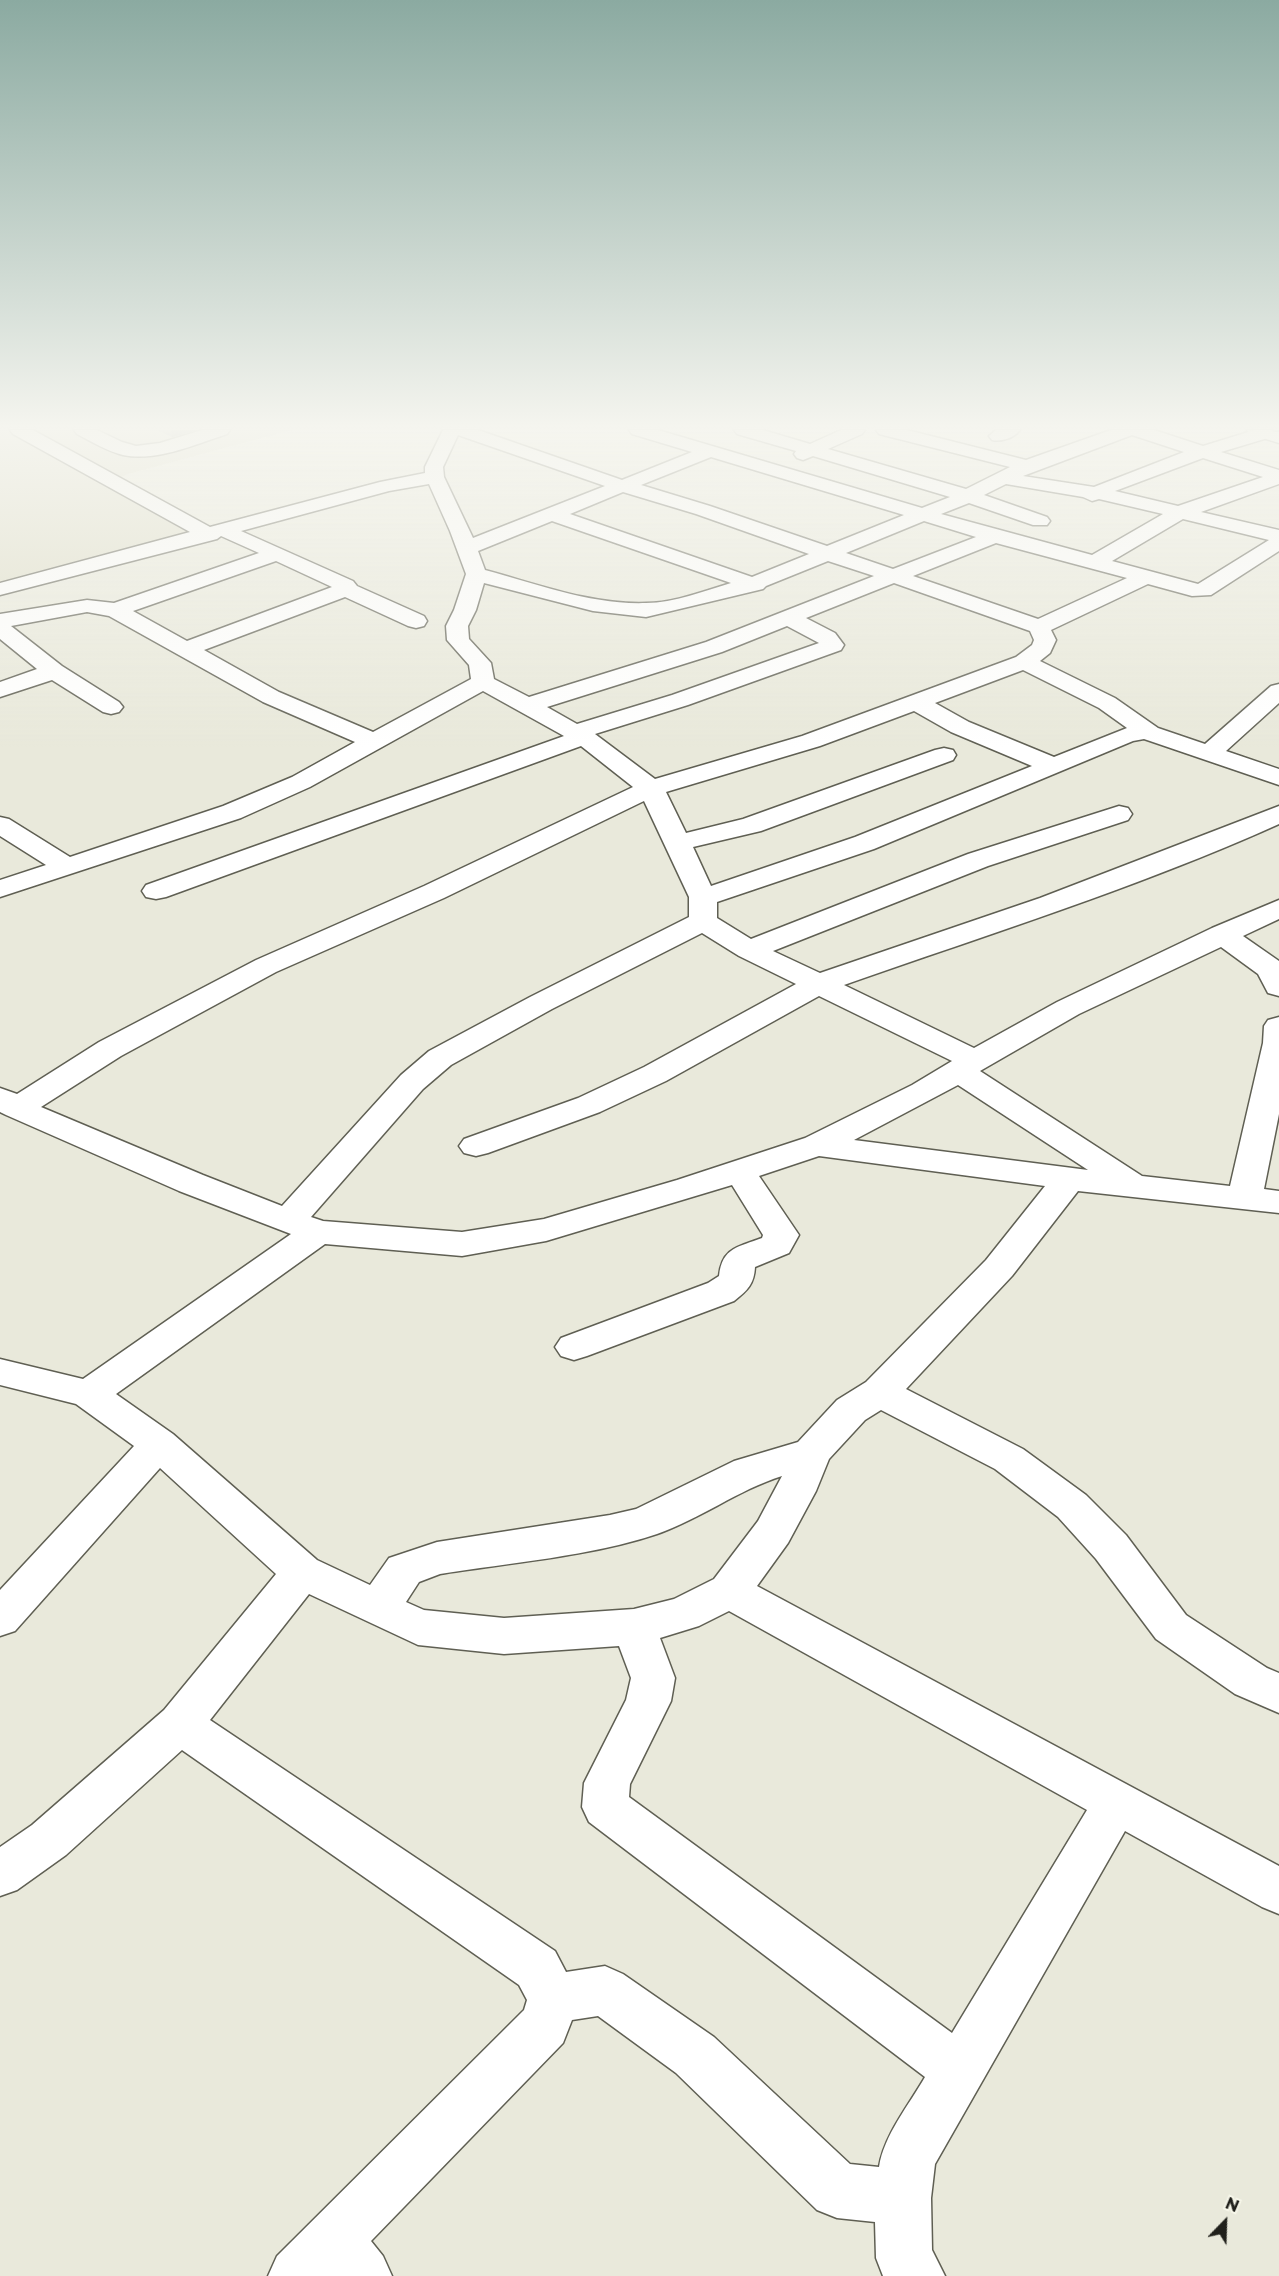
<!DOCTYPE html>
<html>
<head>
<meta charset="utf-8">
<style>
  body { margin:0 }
  #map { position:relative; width:1279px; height:2276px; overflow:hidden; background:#e9e9db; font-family:Montserrat,sans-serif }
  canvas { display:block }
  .north { position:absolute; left:1195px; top:2192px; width:60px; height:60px; -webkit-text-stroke:4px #f6f6e9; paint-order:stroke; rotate:23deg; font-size:16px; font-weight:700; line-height:24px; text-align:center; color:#21211c }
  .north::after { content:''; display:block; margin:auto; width:21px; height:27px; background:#21211c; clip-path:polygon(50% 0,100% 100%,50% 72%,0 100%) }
</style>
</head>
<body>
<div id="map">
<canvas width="1279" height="2276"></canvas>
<div class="north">N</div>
</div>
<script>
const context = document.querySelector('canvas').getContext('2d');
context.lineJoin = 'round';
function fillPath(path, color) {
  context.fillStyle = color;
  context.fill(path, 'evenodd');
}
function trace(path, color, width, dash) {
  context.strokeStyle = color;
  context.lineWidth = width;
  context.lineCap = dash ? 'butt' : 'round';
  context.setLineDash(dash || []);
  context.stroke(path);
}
fillPath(new Path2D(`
  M 0,430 L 292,430 L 128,474 L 104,485 L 197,530 L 0,584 Z`), '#dfdec9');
const minor = new Path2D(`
  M 10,430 L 33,430 L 210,527 L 380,482 L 425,473 L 425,467 L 443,430 L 478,430 L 622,480 L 692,452 L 632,434 L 629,430 L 658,430 L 922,508 L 950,497 L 813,456 L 803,460 L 797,458 L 794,454 L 796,451 L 737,434 L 734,430 L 763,430 L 810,444 L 841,430 L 865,430 L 862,434 L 828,449 L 966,489 L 1010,467 L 879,434 L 876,430 L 907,430 L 1026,460 L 1111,430 L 1154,430 L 1203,446 L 1255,430 L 1272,430 L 1274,433 L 1271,437 L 1221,452 L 1279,470 L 1279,484 L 1201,512 L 1279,530 L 1279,551 L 1211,595 L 1192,596 L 1148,584 L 1051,630 L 1056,640 L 1050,653 L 1040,661 L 1115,698 L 1158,728 L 1205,744 L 1271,686 L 1279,684 L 1279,703 L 1226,751 L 1279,769 L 1279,785 L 1150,741 L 1144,739 L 1133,741 L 874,849 L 717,902 L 717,918 L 751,939 L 968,854 L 1119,806 L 1128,808 L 1132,814 L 1128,820 L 988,866 L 773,951 L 820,973 L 1040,898 L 1279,806 L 1279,824 C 1139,887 989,934 844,985 L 974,1048 L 1057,1002 L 1212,928 L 1279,900 L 1279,919 L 1243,936 L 1279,961 L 1279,996 L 1268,993 L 1258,974 L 1221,947 L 1079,1014 L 980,1071 L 1142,1176 L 1230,1186 L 1263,1043 L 1264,1026 L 1268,1020 L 1279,1017 L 1279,1114 L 1264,1189 L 1279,1191 L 1279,1213 L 1078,1191 L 1012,1276 L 906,1389 L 1023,1449 L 1086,1495 L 1126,1535 L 1186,1615 L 1267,1668 L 1279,1673 L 1279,1713 L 1235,1694 L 1156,1639 L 1096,1559 L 1058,1517 L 995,1469 L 881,1410 L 865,1420 L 829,1459 L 816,1491 L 788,1543 L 757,1586 L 1279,1866 L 1279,1914 L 1262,1907 L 1125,1831 L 935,2164 L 931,2198 L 932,2250 L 945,2276 L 883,2276 L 876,2258 L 875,2222 L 837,2218 L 817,2210 L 676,2073 L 598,2016 L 572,2020 L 563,2043 L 371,2241 L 383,2256 L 392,2276 L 268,2276 L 277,2256 L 524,2010 L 527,2000 L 519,1985 L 182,1750 L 66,1855 L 17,1890 L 0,1896 L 0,1847 L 32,1825 L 164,1710 L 276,1574 L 160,1468 L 15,1631 L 0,1636 L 0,1590 L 134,1446 L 76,1404 L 0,1385 L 0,1359 L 83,1379 L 291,1234 L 179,1191 L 6,1115 L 0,1112 L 0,1088 L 17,1094 L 99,1042 L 256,960 L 424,886 L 633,787 L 581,746 L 166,897 L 156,899 L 146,897 L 142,891 L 146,885 L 564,736 L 483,691 L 310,787 L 241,818 L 0,897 L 0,880 L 46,865 L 0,836 L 0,817 L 9,819 L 70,857 L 223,806 L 292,777 L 355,742 L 263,702 L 109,616 L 87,612 L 11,626 L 62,666 L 119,702 L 123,707 L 119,712 L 111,714 L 103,712 L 52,680 L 0,697 L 0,682 L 37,669 L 0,639 L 0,614 L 87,600 L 114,603 L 259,553 L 221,536 L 217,539 L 0,595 L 0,583 L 190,532 L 13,434 ZM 458,435 L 605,486 L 473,538 L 444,477 L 443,467 ZM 1132,435 L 1184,452 L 1094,487 L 1023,476 ZM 711,457 L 904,515 L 827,546 L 710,506 L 641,485 ZM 1203,458 L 1263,477 L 1178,506 L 1115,491 ZM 429,484 L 450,531 L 466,574 L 454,610 L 446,626 L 447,640 L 469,665 L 471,679 L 373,732 L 279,692 L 204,650 L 345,597 L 408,626 L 416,628 L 424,626 L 427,621 L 424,616 L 357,586 L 353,581 L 241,531 L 389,491 ZM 1006,484 L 1083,497 L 1092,501 L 1099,499 L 1163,514 L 1092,555 L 941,514 L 969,503 L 1033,525 L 1047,525 L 1050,521 L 1047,517 L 984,495 ZM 623,492 L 696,514 L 809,554 L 752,577 L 570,514 ZM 1183,519 L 1269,540 L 1198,584 L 1112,561 ZM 552,521 L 731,583 C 704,591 674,603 646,603 C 592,605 537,584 485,570 L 478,551 ZM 924,521 L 976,537 L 893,569 L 846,553 ZM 996,543 L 1127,578 L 1038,619 L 913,576 ZM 276,561 L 332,587 L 187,641 L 133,611 ZM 828,561 L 874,576 L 706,642 L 529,697 L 494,679 L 491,663 L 469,639 L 468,626 L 476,610 L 484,583 L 593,611 L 646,617 L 763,589 L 766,586 ZM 894,583 L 1030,631 L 1034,640 L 1032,645 L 1016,657 L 802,736 L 655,779 L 595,734 L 688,705 L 841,650 L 844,645 L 835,633 L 806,618 ZM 787,626 L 819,643 L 672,695 L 577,724 L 547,707 L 722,652 ZM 1023,670 L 1099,708 L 1127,728 L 1054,757 L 969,722 L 935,703 ZM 914,711 L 951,732 L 1032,766 L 855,837 L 711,886 L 693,847 L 761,831 L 953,760 L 956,755 L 953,750 L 944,748 L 935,750 L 743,819 L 686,833 L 666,792 L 820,746 ZM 644,801 L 689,897 L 689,917 L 530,997 L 429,1051 L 401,1075 L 282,1206 L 203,1175 L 41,1107 L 121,1056 L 276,972 L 444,898 ZM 702,933 L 739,956 L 796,984 L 644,1067 L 578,1098 L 464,1139 L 459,1146 L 464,1153 L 476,1156 L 488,1153 L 600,1112 L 666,1081 L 819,996 L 952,1061 L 912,1085 L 805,1138 L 677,1180 L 544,1219 L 462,1232 L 323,1221 L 311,1217 L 423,1089 L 451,1065 L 552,1009 ZM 958,1085 L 1088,1170 L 854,1140 ZM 819,1156 L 1045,1186 L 986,1260 L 866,1382 L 837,1400 L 798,1442 L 734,1461 L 636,1509 L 610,1515 L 437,1542 L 389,1558 L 370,1585 L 317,1560 L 173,1434 L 116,1394 L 325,1244 L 462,1256 L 546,1241 L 732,1185 L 763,1235 L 762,1238 C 739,1247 722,1247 719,1276 L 708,1283 L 561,1338 L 555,1347 L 561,1356 L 574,1360 L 587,1356 L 734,1301 C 748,1290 754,1284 755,1267 L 789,1253 L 799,1235 L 759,1176 ZM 782,1476 L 758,1521 L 714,1579 L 674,1599 L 634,1609 L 504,1618 L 424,1610 L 406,1602 L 419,1582 L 440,1574 C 509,1563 592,1556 657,1534 C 700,1519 738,1490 782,1476 ZM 309,1594 L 418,1645 L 504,1654 L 619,1646 L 631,1678 L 626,1700 L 584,1783 L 582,1807 L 589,1822 L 925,2077 C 909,2105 884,2135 879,2167 L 850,2164 L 714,2037 L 623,1974 L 605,1966 L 566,1972 L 555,1951 L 210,1720 ZM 729,1611 L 1087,1810 L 952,2033 L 629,1797 L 630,1784 L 671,1701 L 675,1678 L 660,1638 L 699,1626 Z
  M 74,430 L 97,430 L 122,442 L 136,446 L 160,443 L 202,430 L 230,430 L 227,434 C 196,444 157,462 123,455 C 107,451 92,442 77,434 Z
  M 996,430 L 1020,430 C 1014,438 1001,442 992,440 L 989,436 Z`);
const major = new Path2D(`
  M 1247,430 L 1279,432 L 1279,443 L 1250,434 Z`);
trace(minor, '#5f5f53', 3);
trace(major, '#5f5f53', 3);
fillPath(minor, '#fff');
fillPath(major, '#fff');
fillPath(new Path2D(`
  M 157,430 L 198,430 L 172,437 Z`), '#9795a0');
fillPath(new Path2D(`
  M 171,430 L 198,430 L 172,437 Z`), '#7b7982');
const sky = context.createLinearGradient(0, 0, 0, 749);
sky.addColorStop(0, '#8baaa1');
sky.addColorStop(0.57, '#f5f5ef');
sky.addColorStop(1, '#f5f5ef00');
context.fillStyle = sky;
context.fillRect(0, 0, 1279, 749);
</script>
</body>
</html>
